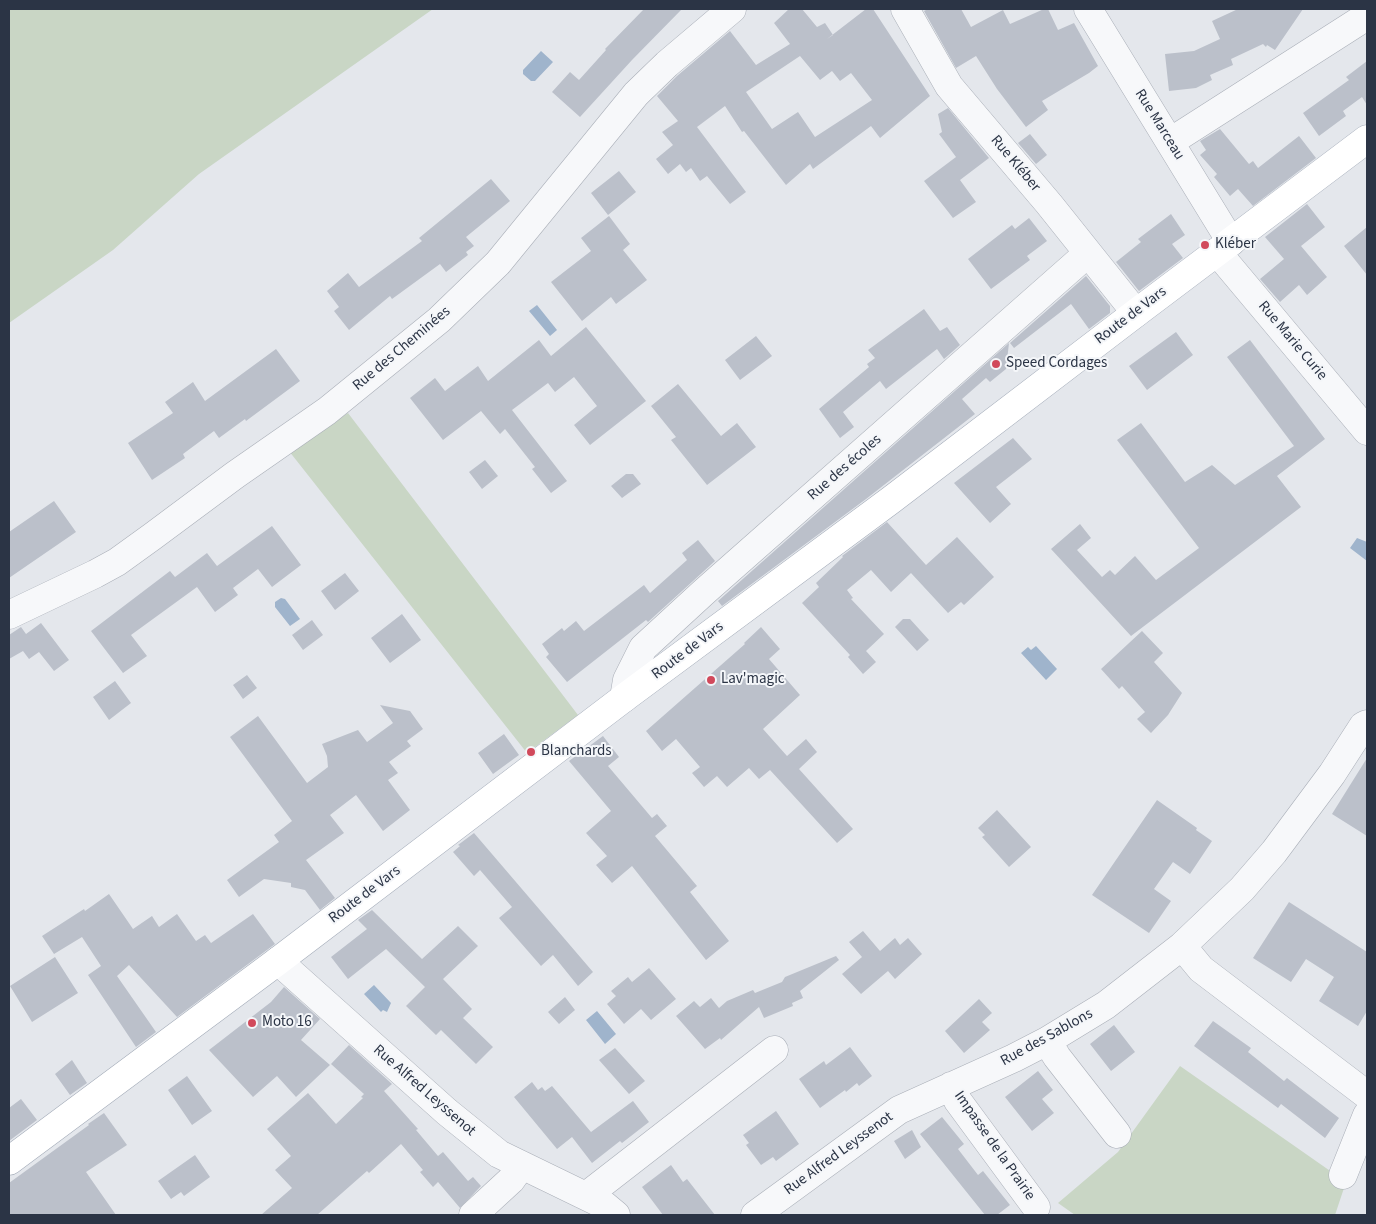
<!DOCTYPE html>
<html>
<head>
<meta charset="utf-8">
<style>
  body { margin:0 }
  #map { position:relative; width:1376px; height:1224px; overflow:hidden; background:#e4e7ec; font-family:"Source Sans 3",sans-serif }
  canvas { display:block }
  .frame { position:absolute; inset:0; border:10px solid #2b3445; pointer-events:none }
</style>
</head>
<body>
<div id="map">
<canvas width="1376" height="1224"></canvas>
<div class="frame"></div>
</div>
<script>
const context = document.querySelector('canvas').getContext('2d');
context.lineJoin = 'round';
function fillPath(path, color) {
  context.fillStyle = color;
  context.fill(path, 'evenodd');
}
function trace(path, color, width, dash) {
  context.strokeStyle = color;
  context.lineWidth = width;
  context.lineCap = dash ? 'butt' : 'round';
  context.setLineDash(dash || []);
  context.stroke(path);
}
function label(font, color, halo, rows, align = 'center') {
  context.font = font + ' "Source Sans 3",sans-serif';
  context.lineWidth = 4;
  context.setLineDash([]);
  context.textBaseline = 'middle';
  context.strokeStyle = halo;
  context.fillStyle = color;
  for (const [text, x, y, turn = 0] of rows) {
    context.save();
    context.translate(x, y);
    context.rotate((+turn || 0) * Math.PI / 180);
    context.textAlign = isNaN(turn) ? turn : align;
    if (halo) context.strokeText(text, 0, 0);
    context.fillText(text, 0, 0);
    context.restore();
  }
}
fillPath(new Path2D(`
  M 9,9 L 433,9 L 199,174 L 113,250 L 9,323 Z
  M 348,413 L 578,715 L 527,753 L 289,451 Z
  M 1180,1066 L 1346,1182 L 1335,1215 L 1075,1215 L 1058,1203 L 1118,1152 Z`), '#c9d6c5');
fillPath(new Path2D(`
  M 541,51 L 553,62 L 535,81 L 531,81 L 523,74 L 523,70 Z
  M 537,305 L 557,330 L 550,336 L 529,311 Z
  M 1357,538 L 1367,542 L 1367,561 L 1350,548 Z
  M 281,598 L 285,599 L 300,619 L 290,626 L 275,607 L 275,602 Z
  M 1036,646 L 1057,669 L 1046,680 L 1021,653 L 1028,647 L 1031,650 Z
  M 374,985 L 391,1003 L 387,1012 L 383,1010 L 381,1012 L 364,994 Z
  M 597,1011 L 616,1034 L 605,1044 L 586,1020 Z`), '#9fb4cc');
fillPath(new Path2D(`
  M 644,9 L 682,9 L 632,60 L 580,117 L 552,92 L 570,72 L 579,80 L 606,50 L 605,49 Z
  M 789,9 L 802,9 L 817,27 L 825,23 L 833,35 L 827,39 L 866,9 L 873,9 L 930,96 L 880,138 L 871,126 L 813,169 L 810,164 L 786,185 L 744,131 L 742,132 L 725,106 L 697,127 L 746,192 L 730,204 L 707,176 L 700,181 L 691,168 L 686,172 L 680,164 L 668,174 L 656,159 L 673,145 L 662,132 L 678,121 L 657,96 L 677,76 L 730,31 L 756,65 L 790,44 L 774,23 ZM 800,56 L 820,80 L 832,71 L 840,81 L 851,73 L 872,100 L 815,137 L 798,112 L 772,129 L 746,92 Z
  M 928,9 L 961,9 L 971,27 L 1003,10 L 1010,24 L 1044,9 L 1048,9 L 1058,30 L 1074,23 L 1098,66 L 1089,73 L 1042,101 L 1048,110 L 1026,127 L 997,89 L 976,56 L 956,68 L 924,11 Z
  M 1238,9 L 1303,9 L 1275,50 L 1267,45 L 1266,47 L 1263,44 L 1231,59 L 1233,65 L 1210,75 L 1212,80 L 1196,88 L 1169,91 L 1165,54 L 1194,51 L 1220,39 L 1212,21 Z
  M 1367,61 L 1367,105 L 1362,97 L 1343,111 L 1346,116 L 1319,136 L 1303,113 L 1349,80 L 1346,77 Z
  M 948,108 L 989,158 L 960,180 L 976,202 L 953,218 L 924,181 L 956,157 L 939,134 L 942,132 L 938,114 Z
  M 1220,129 L 1249,164 L 1253,161 L 1258,168 L 1299,136 L 1316,158 L 1253,206 L 1238,189 L 1230,196 L 1214,177 L 1217,174 L 1200,155 L 1206,150 L 1200,141 Z
  M 1030,134 L 1047,155 L 1036,164 L 1018,143 Z
  M 619,171 L 636,192 L 608,215 L 591,193 Z
  M 491,179 L 510,201 L 466,237 L 474,246 L 466,252 L 468,255 L 446,272 L 440,264 L 392,299 L 390,296 L 349,330 L 334,311 L 339,307 L 327,291 L 348,273 L 359,287 L 422,241 L 419,238 Z
  M 1307,204 L 1325,227 L 1301,246 L 1327,277 L 1307,295 L 1299,285 L 1280,302 L 1260,279 L 1284,259 L 1265,237 Z
  M 1171,214 L 1185,235 L 1172,244 L 1183,258 L 1139,291 L 1116,262 L 1141,242 L 1138,239 Z
  M 609,216 L 630,244 L 623,250 L 647,280 L 616,304 L 611,297 L 582,321 L 551,282 L 591,251 L 581,238 Z
  M 1029,218 L 1047,241 L 1027,256 L 1030,260 L 991,289 L 968,259 L 1012,225 L 1015,229 Z
  M 1367,227 L 1367,275 L 1344,246 Z
  M 1086,276 L 1110,306 L 1110,313 L 1089,329 L 1071,304 L 1014,348 L 1010,343 Z
  M 924,309 L 940,331 L 947,327 L 960,345 L 944,359 L 937,349 L 886,389 L 880,381 L 843,412 L 854,427 L 840,438 L 819,409 L 869,367 L 867,364 L 875,358 L 868,350 Z
  M 586,327 L 646,401 L 590,445 L 574,425 L 597,406 L 574,377 L 555,392 L 548,383 L 512,410 L 567,481 L 551,493 L 532,469 L 535,467 L 505,429 L 500,434 L 481,411 L 443,440 L 410,398 L 435,378 L 445,391 L 478,366 L 488,381 L 539,340 L 551,356 Z
  M 1176,332 L 1193,355 L 1147,390 L 1129,366 Z
  M 756,336 L 772,356 L 740,380 L 725,360 Z
  M 1250,340 L 1325,439 L 1277,476 L 1301,507 L 1131,636 L 1051,549 L 1080,524 L 1091,538 L 1077,550 L 1102,577 L 1110,570 L 1115,575 L 1135,556 L 1156,580 L 1199,548 L 1117,440 L 1141,423 L 1185,482 L 1212,465 L 1235,485 L 1294,446 L 1227,357 Z
  M 1009,343 L 1006,369 L 990,382 L 986,378 L 962,399 L 975,414 L 866,499 L 722,606 L 718,601 Z
  M 276,349 L 300,381 L 246,421 L 245,419 L 219,438 L 214,431 L 183,454 L 185,458 L 152,480 L 128,443 L 173,413 L 165,402 L 193,382 L 205,401 Z
  M 678,384 L 721,436 L 737,423 L 756,447 L 707,485 L 671,440 L 676,437 L 651,406 Z
  M 1013,438 L 1032,459 L 996,487 L 1011,504 L 990,523 L 954,483 Z
  M 485,460 L 498,476 L 482,489 L 469,472 Z
  M 626,474 L 633,474 L 641,484 L 622,498 L 611,486 Z
  M 54,501 L 76,532 L 9,578 L 9,532 Z
  M 887,522 L 926,565 L 957,537 L 994,577 L 964,605 L 961,602 L 948,613 L 911,573 L 891,592 L 871,570 L 847,590 L 853,598 L 851,599 L 884,634 L 866,651 L 876,662 L 863,674 L 848,657 L 850,655 L 802,603 L 819,587 L 816,583 L 843,557 L 842,556 Z
  M 272,526 L 301,565 L 272,587 L 258,569 L 233,588 L 238,595 L 215,612 L 197,587 L 131,635 L 147,656 L 123,673 L 91,631 L 170,571 L 175,577 L 207,553 L 217,566 Z
  M 698,540 L 715,561 L 648,622 L 646,620 L 567,682 L 546,657 L 549,654 L 542,644 L 562,628 L 564,631 L 576,621 L 584,631 L 644,585 L 650,593 L 687,560 L 682,553 Z
  M 345,573 L 359,591 L 335,610 L 321,591 Z
  M 402,614 L 421,640 L 390,663 L 371,638 Z
  M 903,619 L 910,619 L 929,640 L 917,651 L 895,627 Z
  M 312,620 L 323,635 L 303,650 L 292,635 Z
  M 41,623 L 69,660 L 54,671 L 39,652 L 29,659 L 23,651 L 9,659 L 9,635 L 21,627 L 26,634 Z
  M 761,627 L 780,649 L 769,659 L 800,695 L 763,729 L 787,756 L 806,739 L 817,752 L 799,769 L 853,829 L 837,843 L 770,770 L 759,779 L 749,768 L 727,787 L 717,776 L 704,787 L 692,773 L 700,767 L 676,739 L 662,751 L 646,731 L 745,644 L 744,643 Z
  M 1142,631 L 1163,653 L 1154,662 L 1182,693 L 1168,715 L 1151,733 L 1137,719 L 1145,712 L 1122,686 L 1119,689 L 1101,669 Z
  M 247,675 L 257,688 L 243,699 L 233,685 Z
  M 115,681 L 131,703 L 109,720 L 93,697 Z
  M 380,705 L 410,711 L 423,729 L 407,741 L 411,746 L 389,762 L 398,773 L 388,780 L 410,810 L 383,831 L 356,795 L 330,815 L 344,833 L 306,860 L 335,898 L 320,910 L 305,890 L 291,887 L 291,883 L 264,879 L 239,897 L 227,880 L 279,842 L 274,835 L 292,821 L 230,737 L 258,716 L 307,783 L 328,767 L 327,756 L 322,744 L 358,730 L 367,742 L 393,723 Z
  M 504,734 L 519,755 L 493,774 L 478,753 Z
  M 603,736 L 619,757 L 608,766 L 652,818 L 657,814 L 667,826 L 655,836 L 697,886 L 690,892 L 729,941 L 706,960 L 632,866 L 612,883 L 596,865 L 607,856 L 586,833 L 611,811 L 569,761 Z
  M 1367,758 L 1367,836 L 1332,814 Z
  M 1157,800 L 1197,828 L 1196,830 L 1212,841 L 1190,874 L 1173,862 L 1154,889 L 1171,901 L 1149,933 L 1092,895 Z
  M 997,810 L 1031,847 L 1009,867 L 982,837 L 985,835 L 978,828 Z
  M 474,833 L 593,972 L 578,986 L 553,955 L 541,966 L 499,918 L 512,907 L 480,870 L 474,876 L 453,852 L 460,846 L 458,845 Z
  M 109,894 L 133,929 L 152,916 L 159,927 L 177,914 L 196,941 L 205,935 L 211,943 L 253,914 L 275,944 L 177,1017 L 129,965 L 117,976 L 156,1032 L 136,1047 L 88,975 L 101,966 L 82,937 L 54,954 L 42,936 L 84,909 L 85,911 Z
  M 1289,902 L 1367,952 L 1367,1011 L 1358,1026 L 1319,1001 L 1334,977 L 1306,959 L 1291,982 L 1253,958 Z
  M 372,910 L 422,959 L 458,926 L 478,946 L 443,979 L 472,1009 L 463,1018 L 493,1047 L 476,1064 L 441,1030 L 436,1035 L 406,1006 L 425,987 L 386,949 L 348,979 L 331,957 L 367,929 L 358,920 Z
  M 863,931 L 880,951 L 895,938 L 900,945 L 908,938 L 922,954 L 895,979 L 888,971 L 861,994 L 842,974 L 862,957 L 849,942 Z
  M 836,956 L 839,960 L 800,991 L 803,998 L 792,1003 L 793,1006 L 764,1018 L 759,1007 L 721,1040 L 720,1038 L 705,1049 L 676,1016 L 694,1001 L 700,1007 L 711,998 L 719,1008 L 727,1001 L 753,990 L 755,993 L 782,982 L 785,977 Z
  M 55,957 L 78,993 L 32,1022 L 10,986 Z
  M 649,968 L 676,999 L 651,1020 L 641,1009 L 624,1024 L 607,1004 L 616,996 L 611,991 L 628,977 L 632,982 Z
  M 284,987 L 320,1019 L 301,1040 L 330,1065 L 296,1097 L 277,1076 L 253,1097 L 209,1050 L 271,1002 Z
  M 565,997 L 575,1010 L 559,1024 L 548,1012 Z
  M 979,999 L 992,1013 L 982,1022 L 990,1030 L 964,1053 L 945,1031 Z
  M 1213,1021 L 1251,1048 L 1248,1052 L 1284,1081 L 1287,1078 L 1339,1118 L 1325,1138 L 1281,1104 L 1278,1108 L 1194,1046 Z
  M 1114,1025 L 1135,1052 L 1111,1071 L 1090,1044 Z
  M 349,1045 L 392,1084 L 384,1091 L 418,1129 L 416,1130 L 438,1156 L 443,1152 L 468,1181 L 473,1177 L 481,1186 L 460,1208 L 438,1182 L 433,1187 L 420,1172 L 423,1170 L 401,1144 L 369,1173 L 367,1171 L 317,1215 L 261,1215 L 292,1188 L 275,1170 L 291,1156 L 267,1129 L 308,1093 L 336,1124 L 363,1098 L 361,1097 L 364,1094 L 331,1064 Z
  M 850,1047 L 872,1076 L 859,1086 L 857,1083 L 846,1092 L 845,1090 L 820,1108 L 799,1079 L 824,1061 L 826,1065 Z
  M 615,1048 L 645,1081 L 629,1094 L 599,1060 Z
  M 72,1060 L 87,1083 L 70,1095 L 55,1074 Z
  M 1038,1071 L 1053,1090 L 1042,1099 L 1054,1113 L 1032,1131 L 1005,1097 Z
  M 187,1076 L 212,1111 L 192,1125 L 168,1090 Z
  M 532,1082 L 538,1090 L 542,1087 L 545,1091 L 552,1086 L 591,1132 L 633,1101 L 649,1122 L 622,1143 L 620,1141 L 592,1163 L 572,1137 L 557,1149 L 514,1097 Z
  M 21,1099 L 37,1120 L 9,1141 L 9,1108 Z
  M 776,1111 L 799,1144 L 776,1161 L 773,1157 L 761,1165 L 746,1145 L 749,1143 L 743,1135 Z
  M 104,1113 L 127,1145 L 86,1172 L 116,1215 L 9,1215 L 9,1183 L 89,1125 L 88,1124 Z
  M 942,1117 L 964,1144 L 958,1149 L 978,1175 L 983,1171 L 1010,1205 L 997,1215 L 985,1215 L 920,1134 Z
  M 912,1130 L 921,1147 L 905,1159 L 894,1141 Z
  M 195,1155 L 210,1177 L 184,1196 L 181,1192 L 171,1199 L 158,1181 Z
  M 671,1165 L 683,1182 L 687,1179 L 715,1215 L 663,1215 L 642,1187 Z`), '#bbc0ca');
const minor = new Path2D(`
  M 905,9 L 949,86 L 1049,204 L 1136,313
  M 1088,9 L 1231,242
  M 1170,142 L 1367,16
  M 1217,252 L 1367,431
  M 9,615 L 95,574 L 117,562 L 153,536 L 235,475 L 327,411 L 439,320 L 498,263 L 636,94 L 667,64 L 732,9
  M 624,698 L 627,680 L 643,648 L 705,591 L 1087,254
  M 1182,946 L 1201,969 L 1367,1095
  M 278,961 L 447,1112 L 499,1154 L 604,1205 L 616,1215
  M 1047,1041 L 1057,1057 L 1117,1134
  M 951,1086 L 958,1101 L 1036,1207
  M 1343,1175 L 1367,1115
  M 586,1196 L 774,1050
  M 473,1215 L 511,1180 L 521,1166
  M 755,1215 L 899,1110 L 1014,1058 L 1047,1041 L 1106,1005 L 1182,946 L 1242,889 L 1274,852 L 1332,774 L 1363,726 L 1367,724`);
const major = new Path2D(`
  M 9,1161 L 278,961 L 624,698 L 891,500 L 1136,313 L 1367,139`);
trace(minor, '#a9aeb7', 29);
trace(major, '#a3abb8', 29);
trace(minor, '#f7f8fa', 28);
trace(major, '#fff', 28);
for (const [x, y, r, color] of [
  [1205,245,5,"#d1495b"],
  [996,364,5,"#d1495b"],
  [711,680,5,"#d1495b"],
  [531,752,5,"#d1495b"],
  [252,1023,5,"#d1495b"]
]) {
  const dot = new Path2D();
  dot.arc(x, y, r, 0, 2 * Math.PI);
  context.fillStyle = color;
  context.fill(dot);
  trace(dot, '#f4f6f9', 2);
}
label('15px', '#2b3445', '#f4f6f9', [
  ["Rue Marceau",1159,125,58],
  ["Rue Kléber",1015,164,50],
  ["Route de Vars",1131,316,-37],
  ["Rue Marie Curie",1292,341,50],
  ["Rue des Cheminées",402,349,-40],
  ["Rue des écoles",845,468,-41],
  ["Route de Vars",688,651,-37],
  ["Route de Vars",365,895,-37],
  ["Rue des Sablons",1047,1038,-29],
  ["Rue Alfred Leyssenot",424,1091,41],
  ["Impasse de la Prairie",994,1146,55],
  ["Rue Alfred Leyssenot",839,1154,-36]
]);
label('15px', '#2b3445', '#f4f6f9', [
  ["Kléber",1215,245],
  ["Speed Cordages",1006,364],
  ["Lav'magic",721,680],
  ["Blanchards",541,752],
  ["Moto 16",262,1023]
], 'left');
</script>
</body>
</html>
